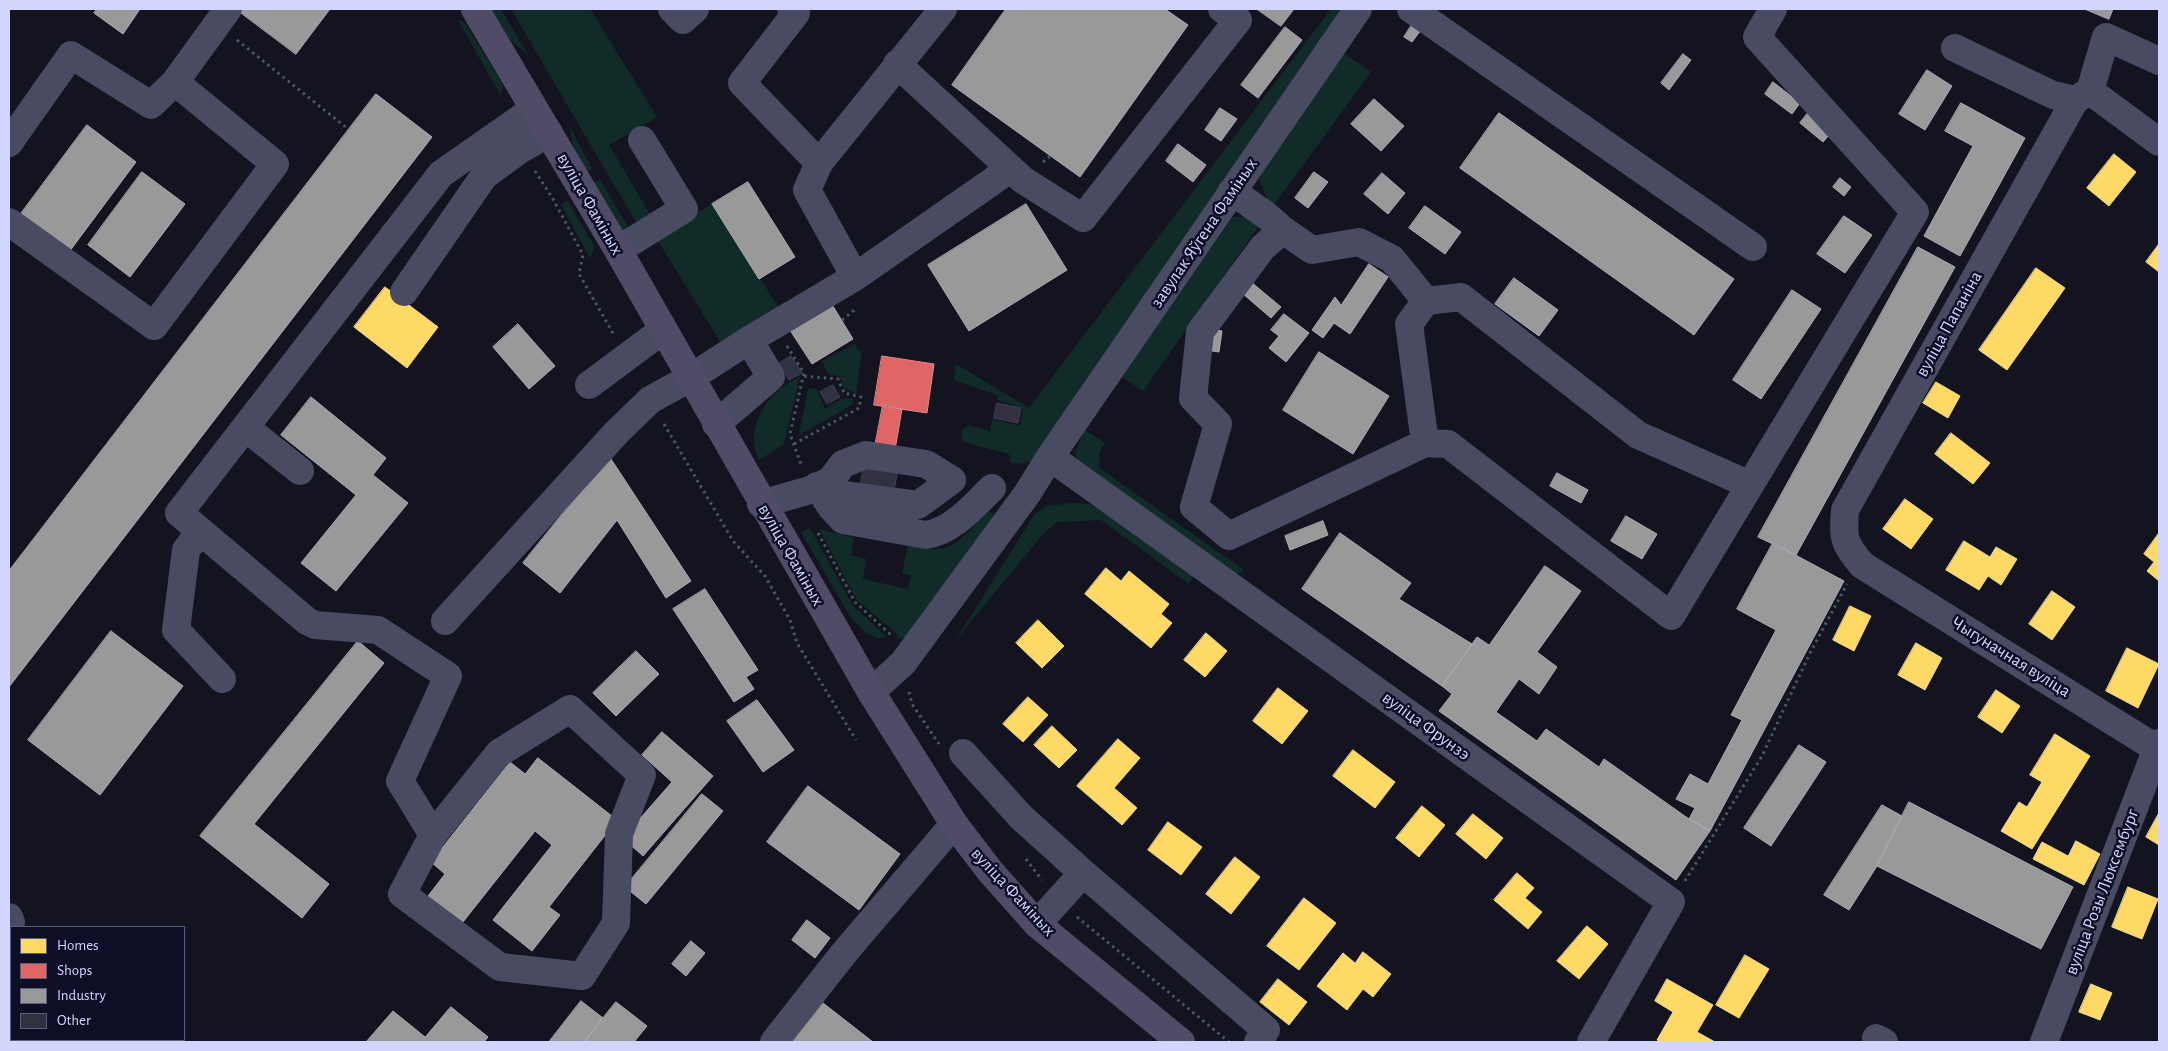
<!DOCTYPE html>
<html>
<head>
<meta charset="utf-8">
<style>
  body { margin:0 }
  #map { position:relative; width:2168px; height:1051px; overflow:hidden; background:#141420; font-family:"Alegreya Sans",sans-serif }
  canvas { display:block }
  .frame { position:absolute; inset:0; border:10px solid #d2d6ff; pointer-events:none }
  .legend { position:absolute; left:10px; top:926px; width:175px; height:115px; box-sizing:border-box; background:#0e0e26; border:1px solid #5c5e7d; margin:0; padding:6px 9px; list-style:none; font-size:15px; color:#d2d6ff }
  .legend li { display:flex; align-items:center; gap:10px; height:25px }
  .legend b { width:25px; border:1px solid #5c5e7d }
</style>
</head>
<body>
<div id="map">
<canvas width="2168" height="1051"></canvas>
<div class="frame"></div>
<ul class="legend">
<li><b style="height:14px;background:#ffd966"></b>Homes</li>
<li><b style="height:14px;background:#e06666"></b>Shops</li>
<li><b style="height:14px;background:#999"></b>Industry</li>
<li><b style="height:14px;background:#313142"></b>Other</li>
</ul>
</div>
<script>
const context = document.querySelector('canvas').getContext('2d');
context.lineJoin = 'round';
function fillPath(path, color) {
  context.fillStyle = color;
  context.fill(path, 'evenodd');
}
function trace(path, color, width, dash) {
  context.strokeStyle = color;
  context.lineWidth = width;
  context.lineCap = dash ? 'butt' : 'round';
  context.setLineDash(dash || []);
  context.stroke(path);
}
function label(font, color, halo, rows, align = 'center') {
  context.font = font + ' "Alegreya Sans",sans-serif';
  context.lineWidth = 5;
  context.setLineDash([]);
  context.textBaseline = 'middle';
  context.strokeStyle = halo;
  context.fillStyle = color;
  for (const [text, x, y, turn = 0] of rows) {
    context.save();
    context.translate(x, y);
    context.rotate((+turn || 0) * Math.PI / 180);
    context.textAlign = isNaN(turn) ? turn : align;
    if (halo) context.strokeText(text, 0, 0);
    context.fillText(text, 0, 0);
    context.restore();
  }
}
fillPath(new Path2D(`
  M 488,9 L 501,9 L 528,55 L 499,30 Z
  M 511,9 L 590,9 L 657,117 L 609,145 L 654,221 L 640,229 Z
  M 1331,9 L 1346,9 L 1037,458 C 1028,464 1022,464 1011,463 L 1009,454 L 963,442 L 961,431 L 968,425 L 990,431 L 992,419 L 1020,426 L 1023,408 L 997,400 L 998,395 L 954,380 L 956,364 L 1029,408 Z
  M 458,20 L 465,23 L 503,85 L 501,96 Z
  M 1342,52 L 1371,72 L 1271,209 L 1258,176 Z
  M 569,125 L 592,169 L 583,174 L 576,160 Z
  M 600,180 L 633,235 L 624,234 L 590,185 Z
  M 567,200 L 593,244 L 594,250 L 590,258 L 561,205 Z
  M 712,204 L 781,311 L 721,343 L 658,241 L 661,234 Z
  M 1233,217 L 1250,217 L 1261,223 L 1143,391 L 1121,376 Z
  M 855,344 L 858,351 L 862,351 L 856,394 L 844,388 L 839,376 L 828,374 L 822,361 Z
  M 800,376 L 784,444 L 759,460 C 747,437 758,409 777,392 C 783,386 792,381 800,376 Z
  M 816,388 L 825,409 L 841,399 L 853,398 L 852,405 L 799,435 L 808,389 Z
  M 1085,430 L 1105,443 L 1100,451 L 1099,468 L 1244,570 L 1233,577 L 1078,463 L 1075,452 Z
  M 1072,503 L 1089,504 L 1103,511 L 1194,575 L 1189,584 L 1101,520 L 1057,522 L 1043,534 L 955,641 L 1034,515 L 1046,506 Z
  M 987,509 L 997,517 L 910,636 L 898,639 L 896,633 L 857,600 L 819,529 L 854,538 L 851,555 L 866,559 L 863,579 L 908,589 L 911,575 L 902,573 L 908,546 C 918,547 930,550 940,549 C 961,546 974,524 987,509 Z
  M 810,528 L 853,606 L 887,637 L 877,638 L 865,632 L 851,618 L 801,532 Z`), '#112c28');
const homes = new Path2D(`
  M 2114,154 L 2136,172 L 2109,206 L 2087,188 Z
  M 2159,244 L 2159,272 L 2146,262 Z
  M 2036,268 L 2065,288 L 2007,370 L 1979,350 Z
  M 385,287 L 438,327 L 407,368 L 354,327 Z
  M 1936,382 L 1960,396 L 1948,418 L 1923,403 Z
  M 1951,433 L 1990,463 L 1973,484 L 1935,454 Z
  M 1905,499 L 1933,519 L 1911,549 L 1883,529 Z
  M 2159,533 L 2159,581 L 2147,571 L 2154,562 L 2144,554 Z
  M 1964,541 L 1990,557 L 1996,547 L 2017,559 L 2001,585 L 1988,576 L 1979,590 L 1946,570 Z
  M 1106,568 L 1121,581 L 1129,571 L 1169,604 L 1161,614 L 1172,623 L 1151,648 L 1085,594 Z
  M 2052,591 L 2075,607 L 2052,640 L 2029,624 Z
  M 1850,606 L 1871,616 L 1854,651 L 1833,640 Z
  M 1038,620 L 1064,646 L 1042,668 L 1016,643 Z
  M 1206,633 L 1227,651 L 1205,677 L 1184,660 Z
  M 1916,643 L 1942,658 L 1925,690 L 1898,675 Z
  M 2127,648 L 2159,664 L 2138,708 L 2106,691 Z
  M 1278,688 L 1308,711 L 1282,744 L 1253,721 Z
  M 1996,690 L 2020,706 L 2002,733 L 1978,717 Z
  M 1028,697 L 1048,715 L 1023,742 L 1003,724 Z
  M 1052,726 L 1077,750 L 1059,768 L 1034,745 Z
  M 2055,734 L 2090,756 L 2032,849 L 2001,831 L 2019,802 L 2027,807 L 2042,782 L 2030,775 Z
  M 1118,739 L 1140,758 L 1114,788 L 1137,808 L 1122,825 L 1077,786 Z
  M 1353,750 L 1395,782 L 1375,808 L 1333,776 Z
  M 1422,806 L 1445,825 L 1419,857 L 1396,838 Z
  M 2159,813 L 2159,845 L 2146,837 Z
  M 1473,814 L 1503,838 L 1486,859 L 1456,834 Z
  M 1168,822 L 1202,847 L 1181,875 L 1148,850 Z
  M 2076,841 L 2100,854 L 2084,885 L 2033,859 L 2042,842 L 2068,856 Z
  M 1235,857 L 1260,877 L 1231,914 L 1206,894 Z
  M 1517,873 L 1534,888 L 1525,898 L 1542,912 L 1528,929 L 1494,900 Z
  M 2128,887 L 2158,899 L 2142,939 L 2112,927 Z
  M 1304,898 L 1336,923 L 1299,970 L 1267,946 Z
  M 1587,926 L 1608,944 L 1579,979 L 1557,961 Z
  M 1363,952 L 1391,974 L 1373,997 L 1363,989 L 1347,1010 L 1317,986 L 1343,953 L 1355,963 Z
  M 1745,955 L 1769,969 L 1739,1018 L 1716,1005 Z
  M 1278,979 L 1307,1002 L 1289,1025 L 1260,1002 Z
  M 1667,979 L 1713,1005 L 1697,1032 L 1715,1042 L 1662,1042 L 1657,1040 L 1673,1012 L 1655,1001 Z
  M 2091,984 L 2112,993 L 2100,1020 L 2079,1012 Z`);
fillPath(homes, '#ffd966');
trace(homes, '#f2d894', 1);
const shops = new Path2D(`
  M 882,356 L 934,364 L 927,413 L 874,405 Z
  M 883,405 L 902,409 L 895,450 L 875,446 Z`);
fillPath(shops, '#e06666');
trace(shops, '#dc8894', 1);
const industry = new Path2D(`
  M 97,9 L 140,9 L 123,34 L 94,13 Z
  M 236,9 L 330,9 L 296,54 Z
  M 1006,9 L 1165,9 L 1188,25 L 1080,177 L 952,85 Z
  M 1257,9 L 1294,9 L 1281,26 Z
  M 2085,9 L 2113,9 L 2109,19 Z
  M 1415,20 L 1424,26 L 1412,42 L 1404,37 Z
  M 1285,27 L 1302,40 L 1258,98 L 1241,85 Z
  M 1683,54 L 1691,60 L 1669,90 L 1661,83 Z
  M 1927,70 L 1952,86 L 1925,130 L 1899,114 Z
  M 1773,82 L 1800,103 L 1792,114 L 1765,94 Z
  M 376,94 L 432,137 L 9,687 L 9,571 Z
  M 1374,99 L 1404,126 L 1381,151 L 1351,124 Z
  M 1961,103 L 2025,138 L 1960,256 L 1924,236 L 1973,146 L 1945,131 Z
  M 1220,108 L 1237,119 L 1221,141 L 1205,130 Z
  M 1499,113 L 1734,279 L 1694,335 L 1460,168 Z
  M 1808,113 L 1831,133 L 1823,142 L 1800,123 Z
  M 87,125 L 136,162 L 69,252 L 20,215 Z
  M 1178,144 L 1206,165 L 1193,182 L 1166,161 Z
  M 142,172 L 185,204 L 130,277 L 88,245 Z
  M 1314,172 L 1328,182 L 1308,208 L 1295,198 Z
  M 1382,173 L 1405,193 L 1388,214 L 1364,194 Z
  M 1840,178 L 1851,187 L 1844,196 L 1833,187 Z
  M 748,182 L 795,257 L 759,279 L 712,204 Z
  M 1026,204 L 1067,270 L 969,331 L 928,265 Z
  M 1425,206 L 1461,232 L 1445,254 L 1409,228 Z
  M 1844,216 L 1872,235 L 1845,273 L 1817,254 Z
  M 1918,247 L 1955,267 L 1796,555 L 1758,537 Z
  M 1369,264 L 1388,277 L 1350,334 L 1334,323 L 1323,338 L 1312,330 L 1335,297 L 1341,305 Z
  M 1514,278 L 1558,310 L 1539,336 L 1495,304 Z
  M 1251,282 L 1281,307 L 1271,318 L 1242,293 Z
  M 1792,290 L 1821,309 L 1761,399 L 1733,380 Z
  M 828,298 L 853,339 L 812,364 L 786,324 Z
  M 1284,314 L 1309,333 L 1286,362 L 1269,348 L 1279,336 L 1271,330 Z
  M 518,324 L 555,366 L 529,389 L 493,347 Z
  M 1210,329 L 1222,331 L 1219,352 L 1206,350 Z
  M 1319,352 L 1389,396 L 1353,454 L 1283,410 Z
  M 311,397 L 386,458 L 373,475 L 408,503 L 336,591 L 301,563 L 356,495 L 281,435 Z
  M 609,456 L 691,581 L 666,598 L 617,520 L 560,593 L 523,563 Z
  M 1557,473 L 1588,490 L 1581,503 L 1550,486 Z
  M 1626,516 L 1657,534 L 1642,559 L 1611,541 Z
  M 1323,521 L 1328,535 L 1290,550 L 1285,536 Z
  M 1340,533 L 1411,583 L 1399,599 L 1472,644 L 1442,686 L 1302,589 Z
  M 1773,543 L 1844,581 L 1710,831 L 1689,819 L 1695,808 L 1676,799 L 1690,774 L 1708,784 L 1742,720 L 1731,715 L 1776,630 L 1737,609 Z
  M 1545,566 L 1581,591 L 1537,652 L 1557,667 L 1539,694 L 1519,679 L 1496,712 L 1537,741 L 1546,729 L 1599,767 L 1604,759 L 1689,819 L 1710,831 L 1676,880 L 1439,711 L 1452,694 L 1442,686 L 1477,637 L 1489,645 Z
  M 705,589 L 758,670 L 746,677 L 754,689 L 734,702 L 673,609 Z
  M 111,631 L 183,686 L 100,795 L 28,740 Z
  M 358,641 L 384,663 L 254,824 L 329,884 L 302,918 L 200,836 Z
  M 636,651 L 659,674 L 616,716 L 593,693 Z
  M 757,700 L 794,750 L 763,772 L 727,721 Z
  M 662,732 L 713,776 L 643,856 L 623,838 L 672,782 L 642,755 Z
  M 1799,745 L 1826,762 L 1771,846 L 1744,828 Z
  M 538,758 L 617,820 L 549,907 L 560,915 L 532,951 L 493,920 L 552,845 L 535,831 L 459,927 L 425,900 L 445,874 L 431,862 L 510,762 L 525,774 Z
  M 808,786 L 900,854 L 859,910 L 767,842 Z
  M 702,794 L 723,811 L 646,904 L 625,887 Z
  M 1909,802 L 2073,887 L 2041,949 L 1877,866 Z
  M 1882,805 L 1902,816 L 1877,866 L 1849,910 L 1824,895 Z
  M 807,920 L 830,938 L 815,958 L 792,940 Z
  M 691,941 L 705,953 L 686,976 L 672,964 Z
  M 581,1001 L 603,1018 L 584,1042 L 549,1042 Z
  M 616,1002 L 647,1026 L 634,1042 L 584,1042 Z
  M 823,1003 L 873,1042 L 792,1042 Z
  M 451,1007 L 488,1037 L 484,1042 L 366,1042 L 393,1011 L 425,1037 Z`);
fillPath(industry, '#999');
trace(industry, '#aaabb8', 1);
const building = new Path2D(`
  M 791,356 L 802,373 L 789,380 L 779,363 Z
  M 833,385 L 840,397 L 827,404 L 820,392 Z
  M 997,403 L 1021,408 L 1018,423 L 994,418 Z
  M 867,446 L 901,451 L 890,515 L 856,510 Z`);
fillPath(building, '#313142');
trace(building, '#3e3e54', 1);
trace(new Path2D(`
  M 237,40 L 348,129
  M 1043,162 L 1050,156
  M 535,171 L 553,199 L 583,255 L 579,274 L 614,335
  M 842,320 L 857,308
  M 787,346 L 804,373 L 790,434 L 802,467
  M 664,424 L 733,541 L 765,576 L 790,620 L 797,643 L 856,740
  M 794,444 L 859,408 L 861,397 L 844,393 L 838,379 L 803,376
  M 818,533 L 855,602 L 892,636
  M 909,692 L 912,704 L 939,744
  M 1026,859 L 1042,880
  M 1685,881 L 1762,756 L 1810,653 L 1847,584
  M 1077,917 L 1229,1042`), '#475a63', 3, [2.5, 4]);
trace(new Path2D(`
  M 672,9 L 683,20 L 695,9
  M 791,9 L 796,13 L 742,83 L 819,163
  M 1411,9 L 1753,247
  M 1955,48 L 2053,95 L 2075,100
  M 897,64 L 1023,180 L 1083,218 L 1238,20 L 1222,9
  M 2090,91 L 2075,100 L 1845,510 C 1843,539 1843,542 1862,565 L 2159,750
  M 2090,91 L 2106,37 L 2159,61
  M 2090,91 L 2159,142
  M 9,143 L 71,55 L 151,105 L 175,82
  M 1232,191 L 1267,216 L 1283,230 L 1263,247 L 1200,332 L 1193,398 L 1218,424 L 1194,507 L 1229,536 L 1425,443 L 1448,444 L 1671,616 L 1915,212 L 1757,37 L 1773,9
  M 9,222 L 154,326 L 275,164 L 175,82 L 228,9
  M 1283,230 L 1312,250 L 1359,242 L 1392,259 L 1426,301
  M 618,250 L 684,209 L 642,140
  M 855,277 L 807,190 L 819,163 L 943,9
  M 404,292 L 484,176 L 521,149 L 549,133
  M 749,340 L 855,277 L 1010,169
  M 589,385 L 663,330
  M 246,428 L 300,471
  M 1425,443 L 1409,324 L 1426,301 L 1461,297 L 1638,435 L 1750,485
  M 1050,457 L 1671,902 L 1591,1042
  M 831,480 L 843,464 L 866,455 L 926,464 L 952,480
  M 822,485 L 836,494 L 918,505 L 952,480
  M 817,486 L 831,507 L 843,520 L 926,535 C 953,531 973,506 992,488
  M 761,504 L 810,490 L 832,480
  M 200,531 L 186,550 L 176,630 L 222,679
  M 445,621 L 616,433 L 650,400 L 690,378 L 749,340 L 771,377 L 716,424
  M 871,692 L 903,663 L 1027,494 L 1050,457 L 1358,9
  M 963,753 L 1021,817 L 1083,873
  M 433,835 L 499,753 L 570,709 L 642,775 L 619,834 L 616,923 L 582,976 L 500,967 L 402,894 L 433,835 L 400,781 L 448,676 L 378,630 L 315,625 L 307,621 L 179,513 L 441,174 L 534,109
  M 9,917 L 11,922 L 9,930
  M 1037,924 L 1083,873 L 1266,1030 L 1258,1042
  M 1876,1038 L 1884,1042
  M 774,1042 L 844,953 L 954,824
  M 2044,1042 L 2159,743`), '#484b61', 28);
trace(new Path2D(`
  M 475,9 L 618,250 L 871,692 L 954,824 L 990,871 L 1037,924 L 1181,1042`), '#504b67', 28);
label('18px', '#d2d6ff', '#0e0e26', [
  ["вуліца Фаміных",590,204,60],
  ["завулак Яўгена Фаміных",1204,233,-56],
  ["вуліца Папаніна",1949,324,-61],
  ["вуліца Фаміных",791,555,60],
  ["Чыгуначная вуліца",2011,657,32],
  ["вуліца Фрунзэ",1426,726,36],
  ["вуліца Фаміных",1013,892,47],
  ["вуліца Розы Люксембург",2102,892,-69]
]);
</script>
</body>
</html>
